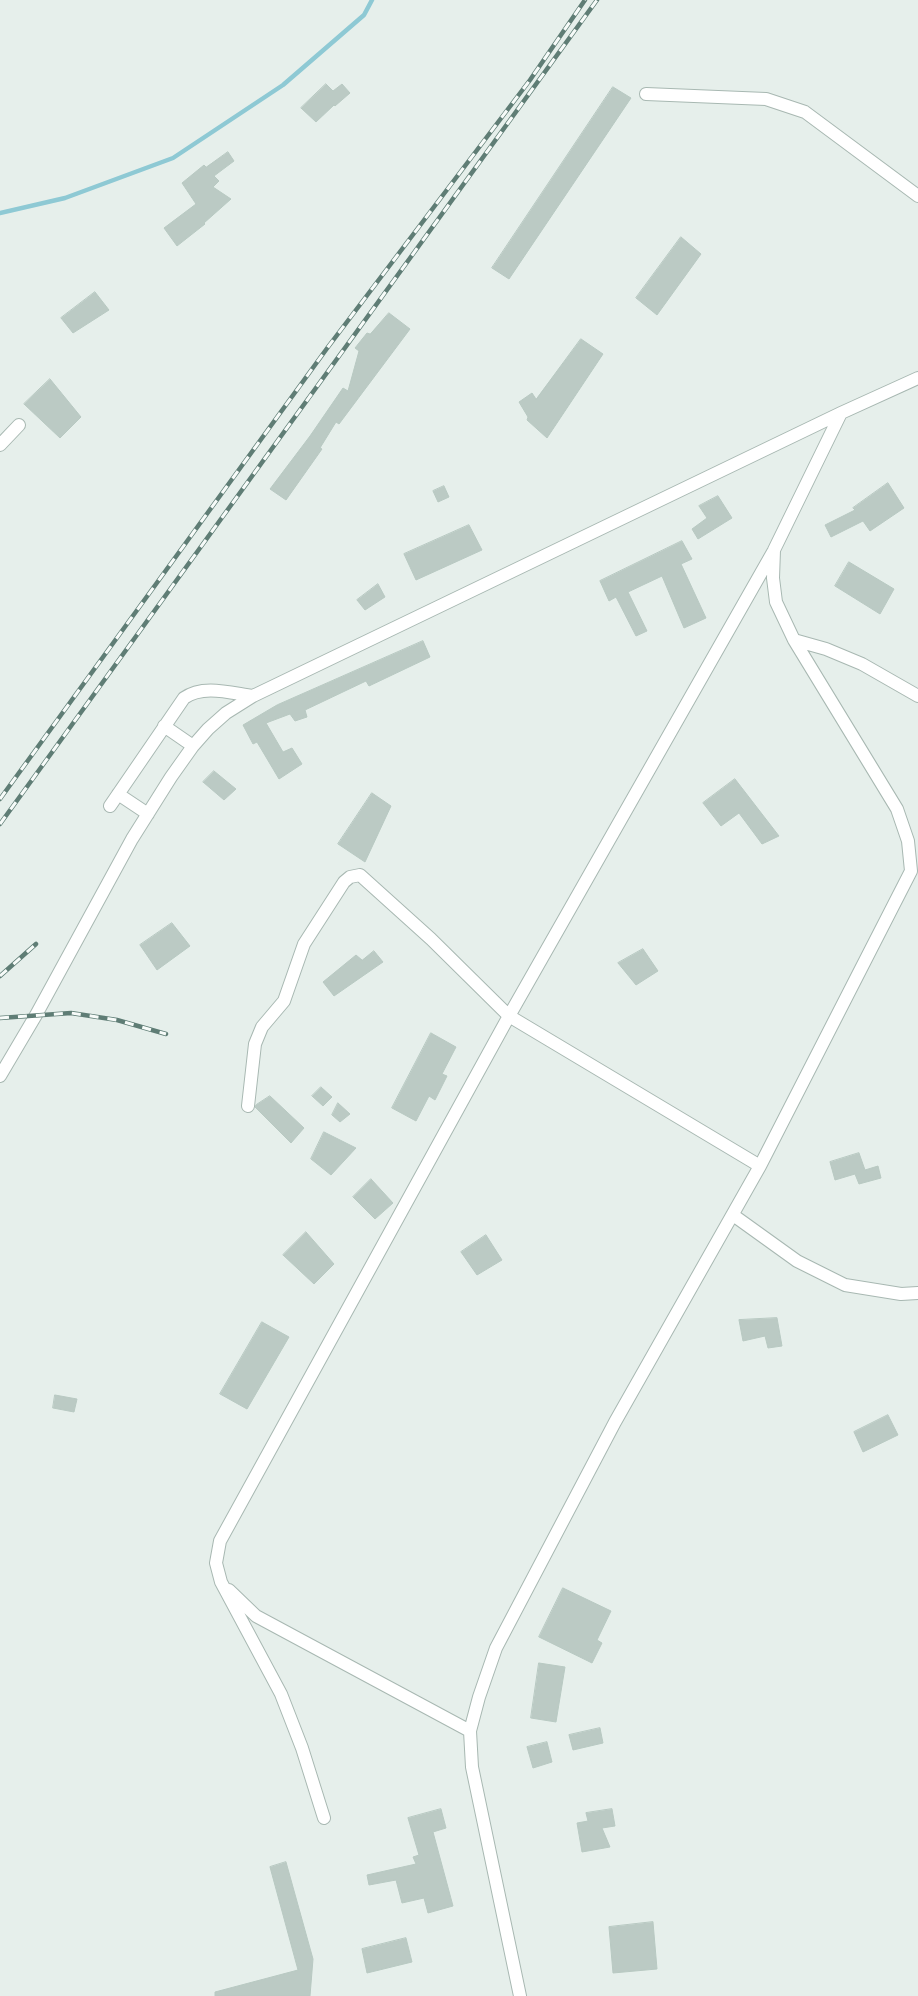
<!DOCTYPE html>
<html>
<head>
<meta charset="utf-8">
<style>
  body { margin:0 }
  canvas { display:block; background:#e6efeb }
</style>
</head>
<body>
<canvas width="918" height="1996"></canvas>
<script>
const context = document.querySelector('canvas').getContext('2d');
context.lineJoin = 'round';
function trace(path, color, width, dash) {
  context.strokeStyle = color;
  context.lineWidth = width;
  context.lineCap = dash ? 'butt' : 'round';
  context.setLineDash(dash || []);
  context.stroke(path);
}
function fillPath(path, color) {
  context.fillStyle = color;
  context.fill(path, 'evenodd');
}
trace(new Path2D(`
  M 0,213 L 65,198 L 173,158 L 283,85 L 364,15 L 372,0`), '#8ec9d4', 4.5);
const building = new Path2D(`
  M 326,84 L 333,91 L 342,84 L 350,93 L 335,106 L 334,105 L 316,122 L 301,108 Z
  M 613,87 L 631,98 L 509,279 L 492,268 Z
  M 228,152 L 234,161 L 214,176 L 219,181 L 213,187 L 231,199 L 204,223 L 205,224 L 177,246 L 164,228 L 196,204 L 182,183 L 204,165 L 206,167 Z
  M 681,237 L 701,254 L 657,315 L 636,298 Z
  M 95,292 L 109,310 L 73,333 L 61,318 Z
  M 389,313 L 410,329 L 339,424 L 336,422 L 320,448 L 322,449 L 286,500 L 270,489 L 310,436 L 343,388 L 348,391 L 359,351 L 355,348 L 367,333 L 370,334 Z
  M 581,339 L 603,354 L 547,438 L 527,420 L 528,417 L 519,402 L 532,393 L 536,399 Z
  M 50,379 L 81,417 L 60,438 L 24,404 Z
  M 888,483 L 904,508 L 870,531 L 863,521 L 831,537 L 825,525 L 855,510 L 853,508 Z
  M 444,486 L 449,497 L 438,502 L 433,491 Z
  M 718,496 L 732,518 L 698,539 L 692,529 L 707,518 L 699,506 Z
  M 469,525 L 482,550 L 416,580 L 404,554 Z
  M 682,541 L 692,559 L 681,564 L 706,618 L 684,628 L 662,576 L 628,592 L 647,631 L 636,636 L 616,597 L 609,601 L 600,581 Z
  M 849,562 L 894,589 L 880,614 L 835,586 Z
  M 378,584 L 385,597 L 365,610 L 357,600 Z
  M 423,641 L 430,657 L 369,686 L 366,681 L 305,710 L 307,717 L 295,721 L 290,714 L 266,723 L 283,752 L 292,748 L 302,764 L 279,779 L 257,742 L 253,744 L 243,725 L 277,705 Z
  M 214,771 L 236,789 L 224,800 L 203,782 Z
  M 735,779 L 779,836 L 762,844 L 739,813 L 721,826 L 703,803 Z
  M 372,793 L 391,806 L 365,862 L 338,844 Z
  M 172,923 L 190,946 L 157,970 L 140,945 Z
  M 643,949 L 658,971 L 636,985 L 618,963 Z
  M 374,951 L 383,962 L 334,996 L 323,982 L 356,955 L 362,960 Z
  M 431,1033 L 456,1047 L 442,1074 L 447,1076 L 435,1100 L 429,1096 L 416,1121 L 392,1108 Z
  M 321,1087 L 332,1097 L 323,1106 L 312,1096 Z
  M 270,1096 L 304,1128 L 291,1143 L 255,1107 L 256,1105 Z
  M 338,1103 L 350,1114 L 340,1122 L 332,1115 Z
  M 324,1132 L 356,1148 L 331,1175 L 311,1159 Z
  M 859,1153 L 865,1170 L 878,1166 L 881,1178 L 859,1184 L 855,1174 L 835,1180 L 830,1162 Z
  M 371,1179 L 393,1203 L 375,1219 L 353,1197 Z
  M 306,1232 L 334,1264 L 314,1284 L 283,1255 Z
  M 486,1235 L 502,1260 L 477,1275 L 461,1252 Z
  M 777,1318 L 782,1346 L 768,1348 L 765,1336 L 743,1341 L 739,1320 Z
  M 262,1322 L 289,1337 L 247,1409 L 220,1394 Z
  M 55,1395 L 77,1399 L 74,1412 L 53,1408 Z
  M 888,1415 L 898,1435 L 863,1452 L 854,1432 Z
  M 563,1588 L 611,1611 L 597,1640 L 602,1643 L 592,1663 L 539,1637 Z
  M 539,1663 L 565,1667 L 556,1722 L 531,1718 Z
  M 600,1728 L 603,1743 L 573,1750 L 569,1735 Z
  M 547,1742 L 552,1762 L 533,1768 L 527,1747 Z
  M 441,1809 L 446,1828 L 433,1832 L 453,1906 L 428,1913 L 424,1898 L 402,1903 L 396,1880 L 369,1885 L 367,1875 L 416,1864 L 413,1857 L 419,1855 L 408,1818 Z
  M 612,1809 L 615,1826 L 602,1828 L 610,1847 L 582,1852 L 577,1823 L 588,1821 L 586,1813 Z
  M 286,1862 L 313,1959 L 310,1996 L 215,1996 L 215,1992 L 298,1970 L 270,1867 Z
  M 653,1922 L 657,1969 L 613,1973 L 609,1927 Z
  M 406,1938 L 412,1962 L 367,1973 L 362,1949 Z`);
fillPath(building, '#bbcac4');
trace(building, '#b8c9c2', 1);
const minor = new Path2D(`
  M 646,94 L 766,99 L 805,112 L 918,196
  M 0,445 L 19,425
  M 794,640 L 826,649 L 862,664 L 918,696
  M 164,726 L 193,746
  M 118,794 L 148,814
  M 110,806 L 184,698 C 203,684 231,693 253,696
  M 0,1076 L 36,1015 L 132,839 L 171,777 L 193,746 L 208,729 L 226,713 L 253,696 L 841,413 L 918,378
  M 248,1106 L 255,1044 L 262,1027 L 284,1001 L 304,944 L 344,882 L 350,877 L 360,875 L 431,939 L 509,1016 L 760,1166
  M 733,1215 L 797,1261 L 845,1285 L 901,1294 L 918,1293
  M 229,1590 L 256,1616 L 470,1731
  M 324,1818 L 302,1748 L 281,1694 L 221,1582 L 216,1563 L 220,1541 L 509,1016 L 773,552
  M 520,1996 L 472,1767 L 470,1731 L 479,1697 L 496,1648 L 615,1422 L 760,1166 L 911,871 L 908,841 L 897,809 L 794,640 L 776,602 L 773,578 L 774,550 L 841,413`);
trace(minor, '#a8b8b2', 14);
trace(minor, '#fff', 12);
const rail = new Path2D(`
  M 0,799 L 328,347 L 530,80 L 585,0
  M 0,824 L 597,0
  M 0,976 L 36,944
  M 0,1018 L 71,1013 L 117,1020 L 166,1034`);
trace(rail, '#5f7d75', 4.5);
trace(rail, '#f7fbf9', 3, [9]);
</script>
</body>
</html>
